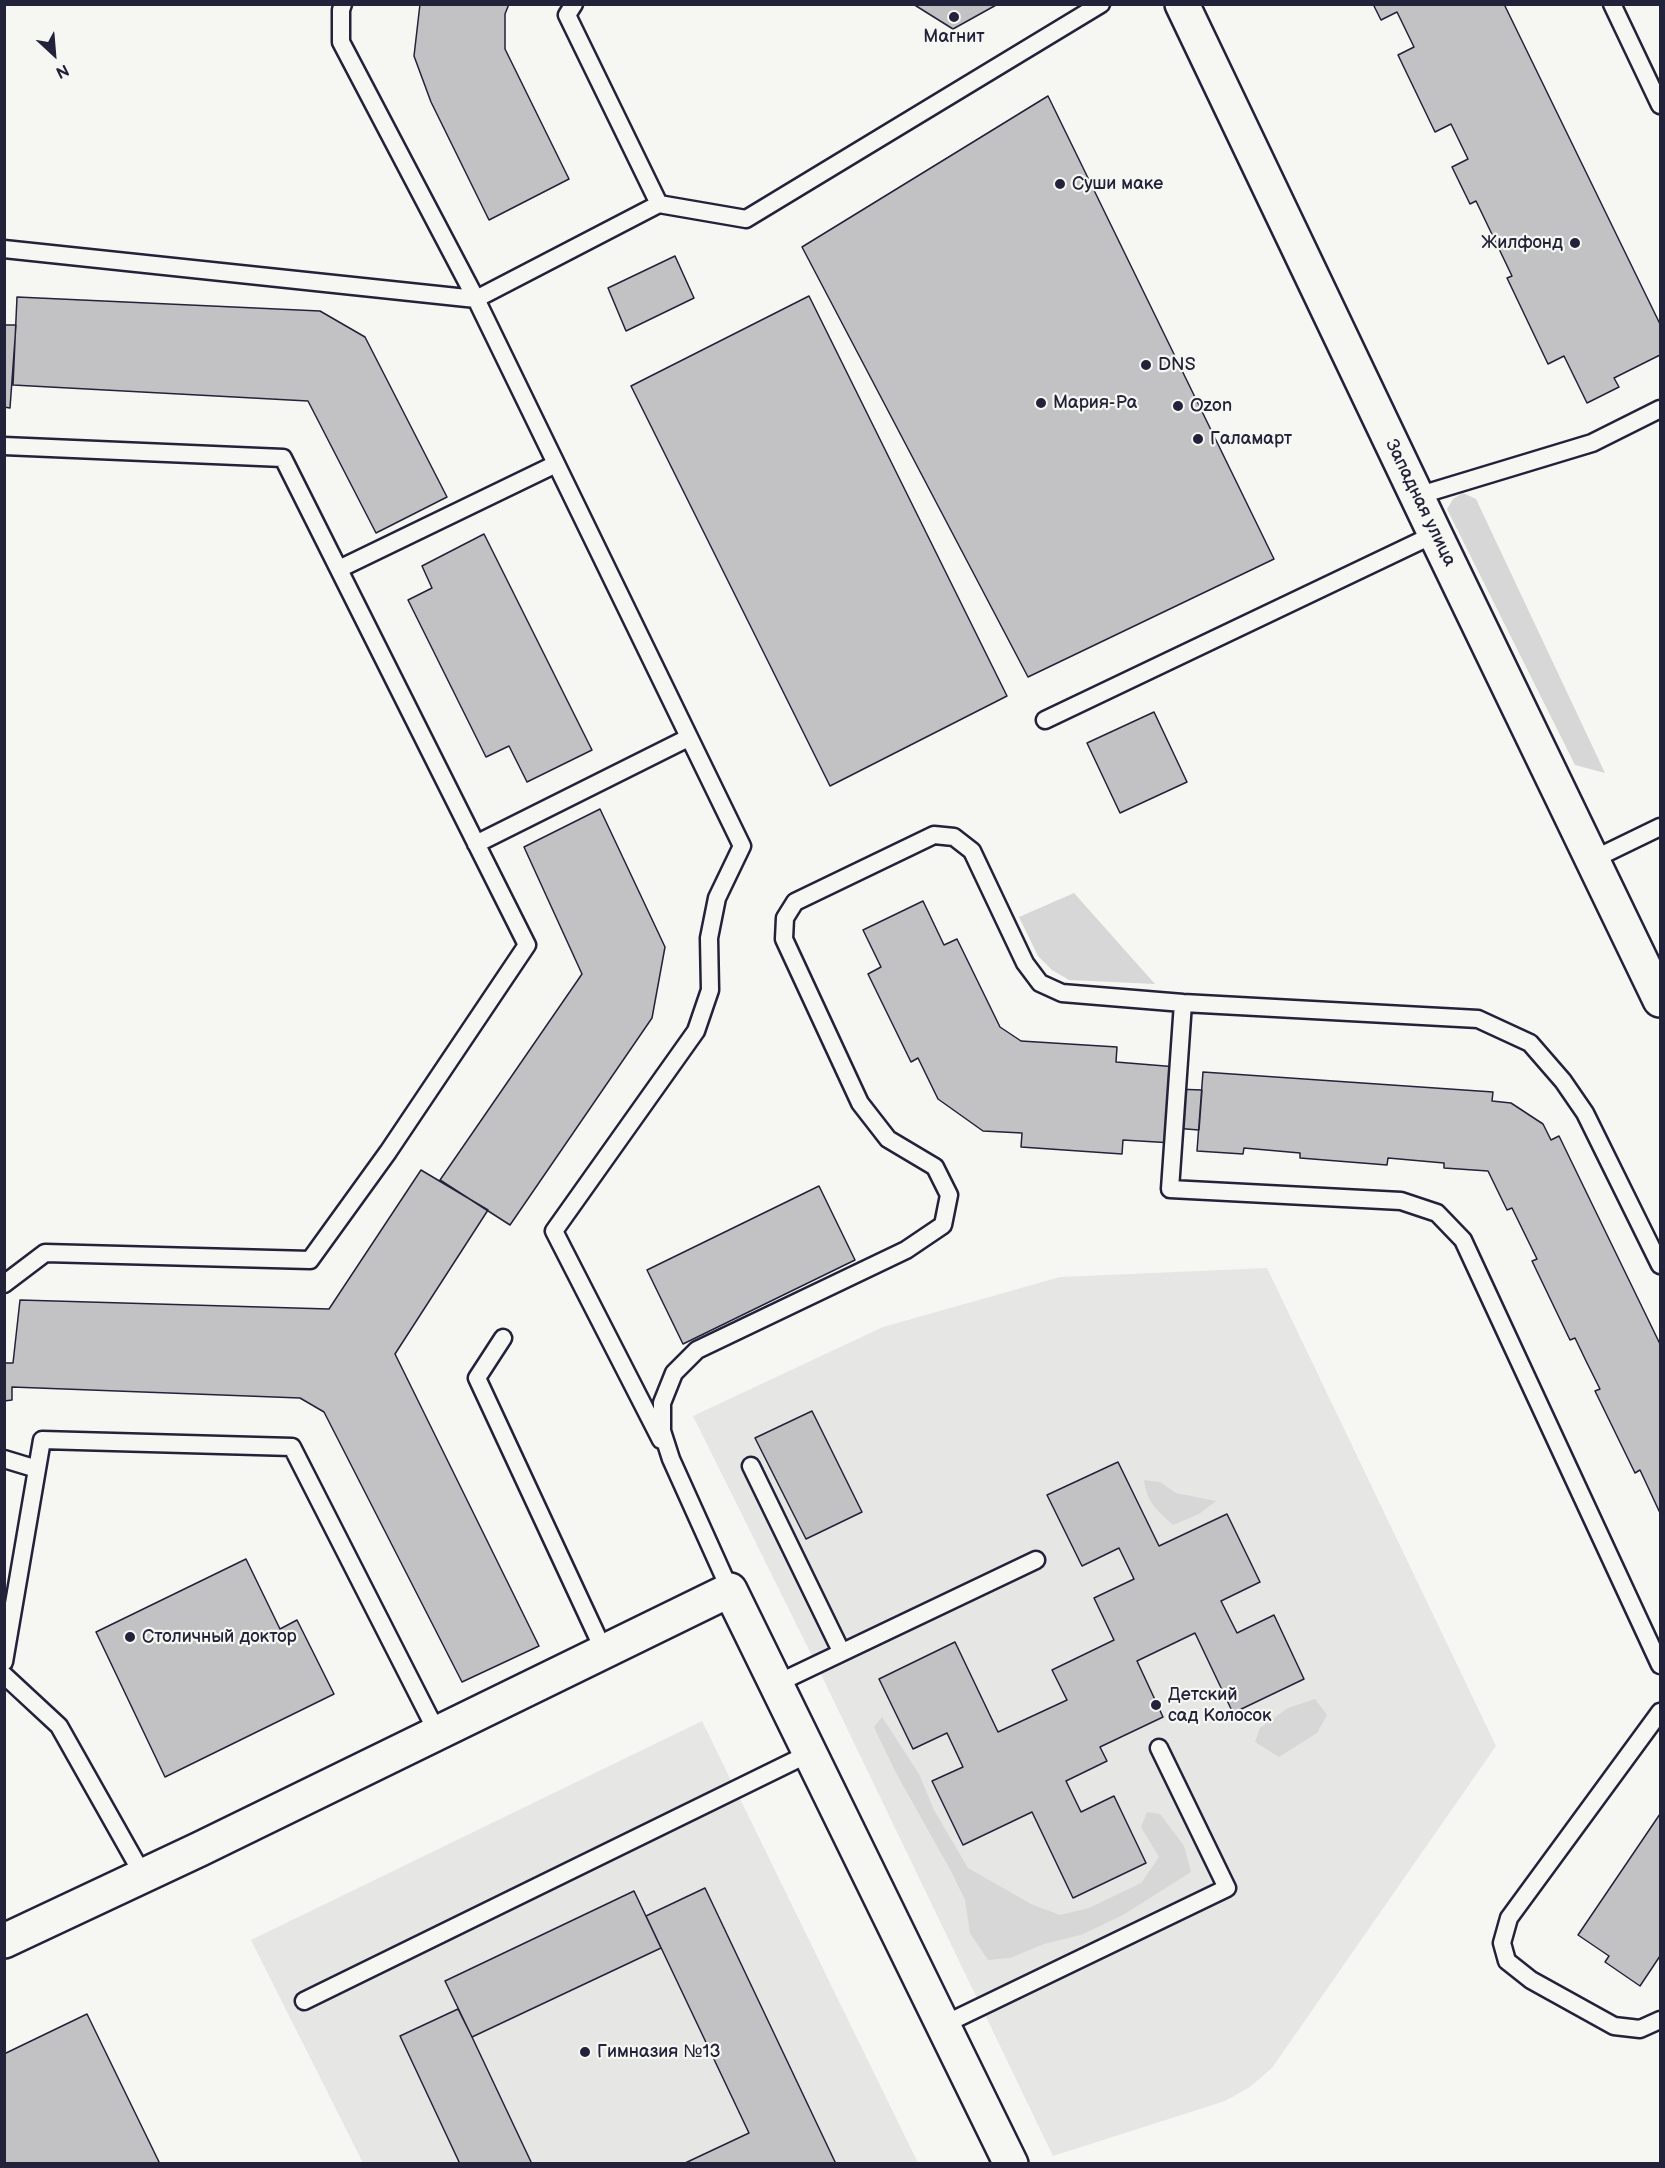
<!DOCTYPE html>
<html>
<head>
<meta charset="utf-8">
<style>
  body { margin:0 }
  #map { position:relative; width:1665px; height:2168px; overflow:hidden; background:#f6f6f2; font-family:"Balsamiq Sans",sans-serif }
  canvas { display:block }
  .frame { position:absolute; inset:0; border:6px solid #22223b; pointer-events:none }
  .north { position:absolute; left:24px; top:24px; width:60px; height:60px; -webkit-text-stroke:4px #f6f6f2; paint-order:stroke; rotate:154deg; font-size:16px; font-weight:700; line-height:24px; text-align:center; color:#22223b }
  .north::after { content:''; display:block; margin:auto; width:21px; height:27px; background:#22223b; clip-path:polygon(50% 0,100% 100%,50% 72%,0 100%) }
</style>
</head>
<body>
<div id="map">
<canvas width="1665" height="2168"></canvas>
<div class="frame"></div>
<div class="north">N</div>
</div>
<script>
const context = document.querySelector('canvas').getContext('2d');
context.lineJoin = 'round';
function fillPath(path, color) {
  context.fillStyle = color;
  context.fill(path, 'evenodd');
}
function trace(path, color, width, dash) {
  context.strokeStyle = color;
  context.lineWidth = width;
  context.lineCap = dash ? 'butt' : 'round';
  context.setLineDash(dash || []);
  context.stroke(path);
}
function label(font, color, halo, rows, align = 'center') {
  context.font = font + ' "Balsamiq Sans",sans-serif';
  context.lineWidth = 4.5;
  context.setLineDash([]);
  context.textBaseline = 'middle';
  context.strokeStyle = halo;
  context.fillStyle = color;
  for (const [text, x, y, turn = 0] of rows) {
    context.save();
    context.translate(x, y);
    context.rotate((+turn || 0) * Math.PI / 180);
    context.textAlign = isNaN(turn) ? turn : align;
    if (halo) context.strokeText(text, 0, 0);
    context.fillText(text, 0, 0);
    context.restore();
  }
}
fillPath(new Path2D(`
  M 1267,1268 L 1496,1746 L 1272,2068 L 1250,2087 L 1225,2101 L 1053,2156 L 816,1664 L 693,1416 L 883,1327 L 1060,1277 Z
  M 702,1721 L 918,2163 L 363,2163 L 251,1940 Z`), '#e6e6e4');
fillPath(new Path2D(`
  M 1463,493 L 1476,499 L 1605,773 L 1575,765 L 1447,509 L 1453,499 Z
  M 1074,893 L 1155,984 L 1069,980 L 1052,970 L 1038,956 L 1019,917 Z
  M 1144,1480 L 1160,1482 L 1176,1493 L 1216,1501 L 1199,1514 L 1173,1525 C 1157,1510 1147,1503 1144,1480 Z
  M 1315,1699 L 1327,1715 L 1317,1733 L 1279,1757 L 1255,1742 L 1260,1728 L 1288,1708 Z
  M 882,1717 L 919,1774 L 934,1810 L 968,1868 L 1031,1904 L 1060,1915 L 1089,1908 L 1141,1883 L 1159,1857 L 1141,1827 L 1147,1812 L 1160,1814 L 1184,1846 L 1191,1872 L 1123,1915 L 1081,1935 L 1044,1944 L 1010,1958 L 988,1960 L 970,1933 L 965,1900 L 952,1873 L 895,1771 L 874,1727 Z`), '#d7d7d7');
const building = new Path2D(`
  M 420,4 L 509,4 L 505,14 L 505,49 L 569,179 L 489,220 L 431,102 L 414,56 Z
  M 913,4 L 998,4 L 953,29 Z
  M 1373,4 L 1504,4 L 1660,324 L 1660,355 L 1614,378 L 1619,387 L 1587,403 L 1564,356 L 1548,364 L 1507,278 L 1512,276 L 1476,201 L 1470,204 L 1452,167 L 1468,159 L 1451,124 L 1435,132 L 1398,55 L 1414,47 L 1397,12 L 1381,20 Z
  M 1048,96 L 1274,559 L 1028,677 L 802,247 Z
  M 675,256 L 694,298 L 626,331 L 608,288 Z
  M 809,296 L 1007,696 L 830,786 L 631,386 Z
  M 17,297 L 320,311 L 365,337 L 447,497 L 376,533 L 308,401 L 13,385 Z
  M 4,325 L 16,325 L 10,408 L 4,407 Z
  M 484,534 L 592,750 L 527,782 L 509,746 L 486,757 L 408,600 L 432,588 L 422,566 Z
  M 1154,712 L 1187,782 L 1120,813 L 1087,743 Z
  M 600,809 L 665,947 L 652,1018 L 510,1225 L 440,1180 L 582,974 L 524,847 Z
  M 923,901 L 944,945 L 957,939 L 1000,1027 L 1021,1041 L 1117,1047 L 1116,1062 L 1177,1067 L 1175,1089 L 1202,1090 L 1199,1130 L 1174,1128 L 1173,1143 L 1123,1140 L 1122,1154 L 1021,1147 L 1022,1133 L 983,1131 L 938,1099 L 918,1058 L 911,1062 L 868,974 L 881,967 L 863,930 Z
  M 1203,1072 L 1493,1092 L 1492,1101 L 1511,1103 L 1543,1124 L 1551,1140 L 1559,1136 L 1660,1344 L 1660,1513 L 1640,1470 L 1635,1473 L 1595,1391 L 1600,1389 L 1587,1363 L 1575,1338 L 1570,1340 L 1532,1261 L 1537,1259 L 1512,1208 L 1507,1210 L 1488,1171 L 1444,1168 L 1444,1163 L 1388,1158 L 1387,1165 L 1300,1158 L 1300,1153 L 1244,1148 L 1243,1154 L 1197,1151 Z
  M 421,1170 L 488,1210 L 395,1354 L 539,1646 L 462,1682 L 324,1412 L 300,1398 L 12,1387 L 12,1400 L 4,1401 L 4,1363 L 13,1363 L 20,1300 L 329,1309 Z
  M 819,1186 L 855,1260 L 683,1344 L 647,1270 Z
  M 812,1411 L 862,1512 L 806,1539 L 755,1438 Z
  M 1118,1462 L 1159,1546 L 1227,1514 L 1260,1582 L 1221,1601 L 1237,1633 L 1274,1615 L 1304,1679 L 1233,1713 L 1195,1633 L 1137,1661 L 1163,1717 L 1100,1747 L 1107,1761 L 1066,1781 L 1081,1812 L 1114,1796 L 1146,1863 L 1073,1898 L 1032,1812 L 963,1845 L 932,1781 L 963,1767 L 947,1733 L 913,1749 L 879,1679 L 955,1642 L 998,1732 L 1067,1700 L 1052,1670 L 1114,1640 L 1094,1598 L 1134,1579 L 1119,1548 L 1082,1566 L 1047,1495 Z
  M 246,1559 L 280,1629 L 297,1620 L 334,1694 L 165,1777 L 96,1632 Z
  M 1660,1814 L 1660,1956 L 1640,1986 L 1605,1962 L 1609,1956 L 1578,1935 Z
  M 705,1888 L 836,2164 L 683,2164 L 749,2133 L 646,1916 Z
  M 634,1891 L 661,1948 L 472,2037 L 445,1981 Z
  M 458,2009 L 472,2037 L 532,2164 L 460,2164 L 400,2036 Z
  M 87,2014 L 160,2164 L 4,2164 L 4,2054 Z`);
fillPath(building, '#c2c2c4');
trace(building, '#22223b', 1.5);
const lane = new Path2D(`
  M 343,4 L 341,10 L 341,42 L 476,299
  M 574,4 L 567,15 L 659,204 L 476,299 L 742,846 L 717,898 L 709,938 L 710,990 L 696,1031 L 554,1231 L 661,1440
  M 1612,4 L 1660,105
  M 659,204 L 746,219 L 1101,4
  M 4,249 L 476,299
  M 4,446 L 283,458 L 527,945 L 388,1152 L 310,1260 L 45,1253 L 4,1284
  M 1417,496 L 1592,443 L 1660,409
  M 339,569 L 556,464
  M 1045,720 L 1435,534
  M 476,844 L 688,738
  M 1592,860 L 1660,827
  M 1183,1003 L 1170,1189 L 1401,1201 L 1437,1213 L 1463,1240 L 1660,1665
  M 503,1338 L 477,1378 L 604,1651
  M 4,1459 L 37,1469
  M 751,1466 L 841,1651
  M 730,1590 L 671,1459 L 662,1431 L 662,1403 L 674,1373 L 697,1350 L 906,1250 L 943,1225 L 949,1195 L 935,1167 L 888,1139 L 860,1103 L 784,939 L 785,918 L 795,902 L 934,835 L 954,837 L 972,851 L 1025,963 L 1040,983 L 1062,993 L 1183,1003 L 1478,1019 L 1530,1043 L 1563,1081 L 1585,1113 L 1660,1265
  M 4,1662 L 42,1440 L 292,1447 L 438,1734
  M 4,1675 L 59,1726 L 143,1875
  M 778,1683 L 1036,1560
  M 1660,1712 L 1509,1918 L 1502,1943 L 1507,1961 L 1531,1980 L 1614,2026 L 1640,2029 L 1660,2020
  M 304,2001 L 810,1753
  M 943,2025 L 1227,1888 L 1159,1748`);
const street = new Path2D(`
  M 4,1941 L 200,1849 L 730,1590 L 1011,2164`);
const secondary = new Path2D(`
  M 1182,4 L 1435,534 L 1660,1000`);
trace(lane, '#22223b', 21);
trace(street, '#22223b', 38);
trace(secondary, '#22223b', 38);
trace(lane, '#f6f6f2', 16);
trace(street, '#f6f6f2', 33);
trace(secondary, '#f6f6f2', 33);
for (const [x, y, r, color] of [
  [954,17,6,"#22223b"],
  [1060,184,6,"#22223b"],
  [1575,243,6,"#22223b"],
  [1146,365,6,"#22223b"],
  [1041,403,6,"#22223b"],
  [1178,406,6,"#22223b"],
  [1198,439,6,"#22223b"],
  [130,1637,6,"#22223b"],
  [1156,1705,6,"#22223b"],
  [585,2052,6,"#22223b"]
]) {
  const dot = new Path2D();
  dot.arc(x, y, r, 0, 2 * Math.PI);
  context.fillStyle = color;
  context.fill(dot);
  trace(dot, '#f6f6f2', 2);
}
label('18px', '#22223b', '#f6f6f2', [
  ["Магнит",954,37,"center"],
  ["Суши маке",1072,184],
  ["Жилфонд",1563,243,"right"],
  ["DNS",1158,365],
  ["Мария-Ра",1053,403],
  ["Ozon",1190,406],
  ["Галамарт",1210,439],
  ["Столичный доктор",142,1637],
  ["Детский",1168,1695],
  ["сад Колосок",1168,1716],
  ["Гимназия №13",597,2052]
], 'left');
label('18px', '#22223b', '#f6f6f2', [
  ["Западная улица",1420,503,64]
]);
</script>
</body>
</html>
